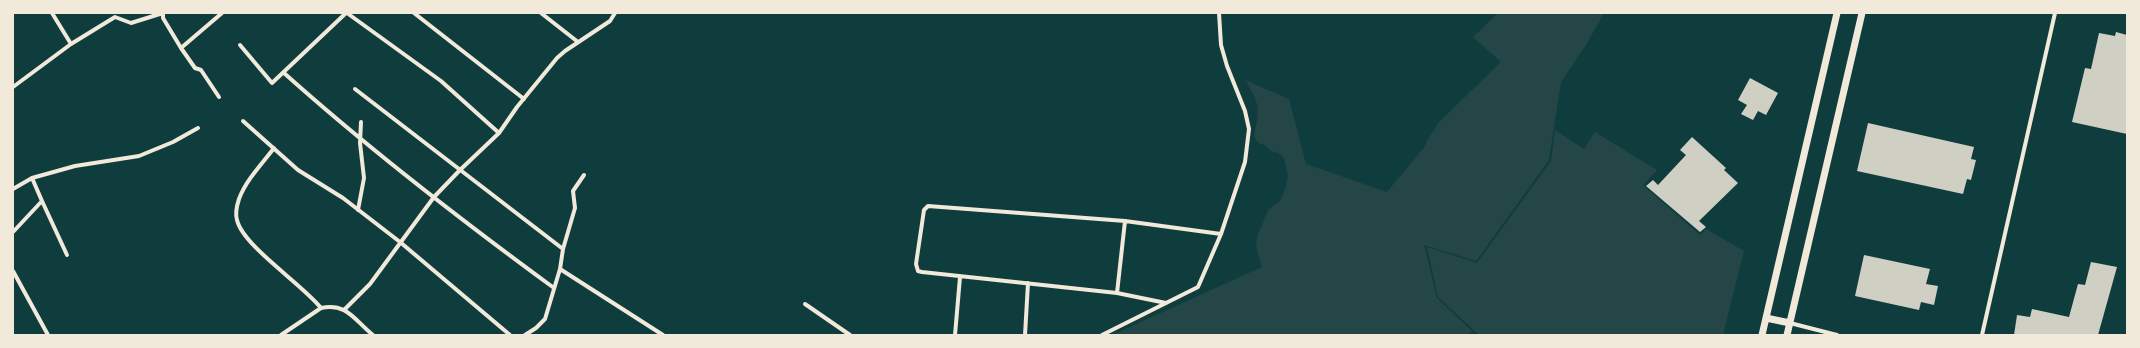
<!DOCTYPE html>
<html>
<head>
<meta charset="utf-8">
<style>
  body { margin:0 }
  #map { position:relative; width:2140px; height:348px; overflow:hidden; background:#0f3d3e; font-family:Arial,sans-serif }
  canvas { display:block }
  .frame { position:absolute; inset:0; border:14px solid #f1e9da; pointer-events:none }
</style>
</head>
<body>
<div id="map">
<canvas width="2140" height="348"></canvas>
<div class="frame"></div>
</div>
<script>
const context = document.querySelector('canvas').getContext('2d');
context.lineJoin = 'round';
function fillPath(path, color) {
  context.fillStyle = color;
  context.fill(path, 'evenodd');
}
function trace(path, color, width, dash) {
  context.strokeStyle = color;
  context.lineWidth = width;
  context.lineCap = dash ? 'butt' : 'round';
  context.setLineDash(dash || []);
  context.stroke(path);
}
fillPath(new Path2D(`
  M 1498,13 L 1604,13 L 1586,45 L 1561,82 L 1549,160 L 1476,261 L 1424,245 L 1437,298 L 1472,331 L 1467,335 L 1112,335 L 1262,267 L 1256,247 L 1257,237 L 1268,210 L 1280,201 L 1286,187 L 1288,176 L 1284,158 L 1278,153 L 1271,151 L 1265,145 L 1258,143 L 1254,136 C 1260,108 1260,104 1245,80 L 1289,99 L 1306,164 L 1387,192 L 1426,145 L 1426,142 L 1439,122 L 1501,62 L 1473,37 Z
  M 1555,130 L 1584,149 L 1595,132 L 1657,170 L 1643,185 L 1700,235 L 1706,229 L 1744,251 L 1723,335 L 1479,335 L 1438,297 L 1427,247 L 1477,263 L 1551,161 Z`), '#244646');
fillPath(new Path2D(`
  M 2116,32 L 2127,35 L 2127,134 L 2072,122 L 2085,68 L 2091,69 L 2099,33 L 2115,36 Z
  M 1750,78 L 1778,93 L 1766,115 L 1758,111 L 1753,120 L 1741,114 L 1747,105 L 1738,100 Z
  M 1868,123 L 1974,147 L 1971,159 L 1976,160 L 1971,180 L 1967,179 L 1963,194 L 1857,171 Z
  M 1692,137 L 1726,168 L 1724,170 L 1738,183 L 1699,221 L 1706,227 L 1700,232 L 1646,186 L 1653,180 L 1658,185 L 1686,155 L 1680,150 Z
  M 1864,255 L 1930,269 L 1926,284 L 1938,286 L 1934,305 L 1921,302 L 1919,310 L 1855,296 Z
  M 2091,262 L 2117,267 L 2098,335 L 2014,335 L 2017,315 L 2030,317 L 2032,309 L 2069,317 L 2078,284 L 2085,285 Z`), '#cfcfc3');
trace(new Path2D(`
  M 52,13 L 71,44
  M 163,13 L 163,18 L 181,48 L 195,68 L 201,70 L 219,97
  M 347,13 L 441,81 L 499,133
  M 414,13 L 524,99
  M 541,13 L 578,42
  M 240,45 L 272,83 L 346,13
  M 181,48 L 222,13
  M 284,73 C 370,150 461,220 554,288
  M 13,87 L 71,44 L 115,17 L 131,23 L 163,13
  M 355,89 L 563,249
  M 243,121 L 298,170 L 343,198 L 400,242 L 510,335
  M 274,148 C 262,164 246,180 239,199 C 237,205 235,213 237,220 C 243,246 302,284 321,308
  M 584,175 L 573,191 L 575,208 L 563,249 L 560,269 L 663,335
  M 13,189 L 32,178 L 75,166 L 139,156 L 173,142 L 198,128
  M 42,201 L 67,255
  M 358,210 L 364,178 L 360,143 L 361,122
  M 13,232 L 42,201 L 32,178
  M 13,271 L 48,335
  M 1117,293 L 1125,221
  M 1166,303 L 1117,293 L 922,272 L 918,271 L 916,264 L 924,210 L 928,206 L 1125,221 L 1221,234
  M 805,304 L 850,335
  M 345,309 L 370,284 L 434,197 L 460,170 L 499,133 L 517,107 L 557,58 L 565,51 L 610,21 L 615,13
  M 1790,323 L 1837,335
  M 281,335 L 321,308 C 347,302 355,321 373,335
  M 525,335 L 536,328 L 545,319 L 560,269
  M 955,335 L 960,277
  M 1025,335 L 1028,283
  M 1102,335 L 1198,287 L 1221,234 L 1245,162 L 1249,129 L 1245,111 L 1227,66 L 1221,45 L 1219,13
  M 1982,335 L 2055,13`), '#f1e9da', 4);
trace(new Path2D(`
  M 1766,318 L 1790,323
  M 1762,335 L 1837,13
  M 1787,335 L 1862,13`), '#f1e9da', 7);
</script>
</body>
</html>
